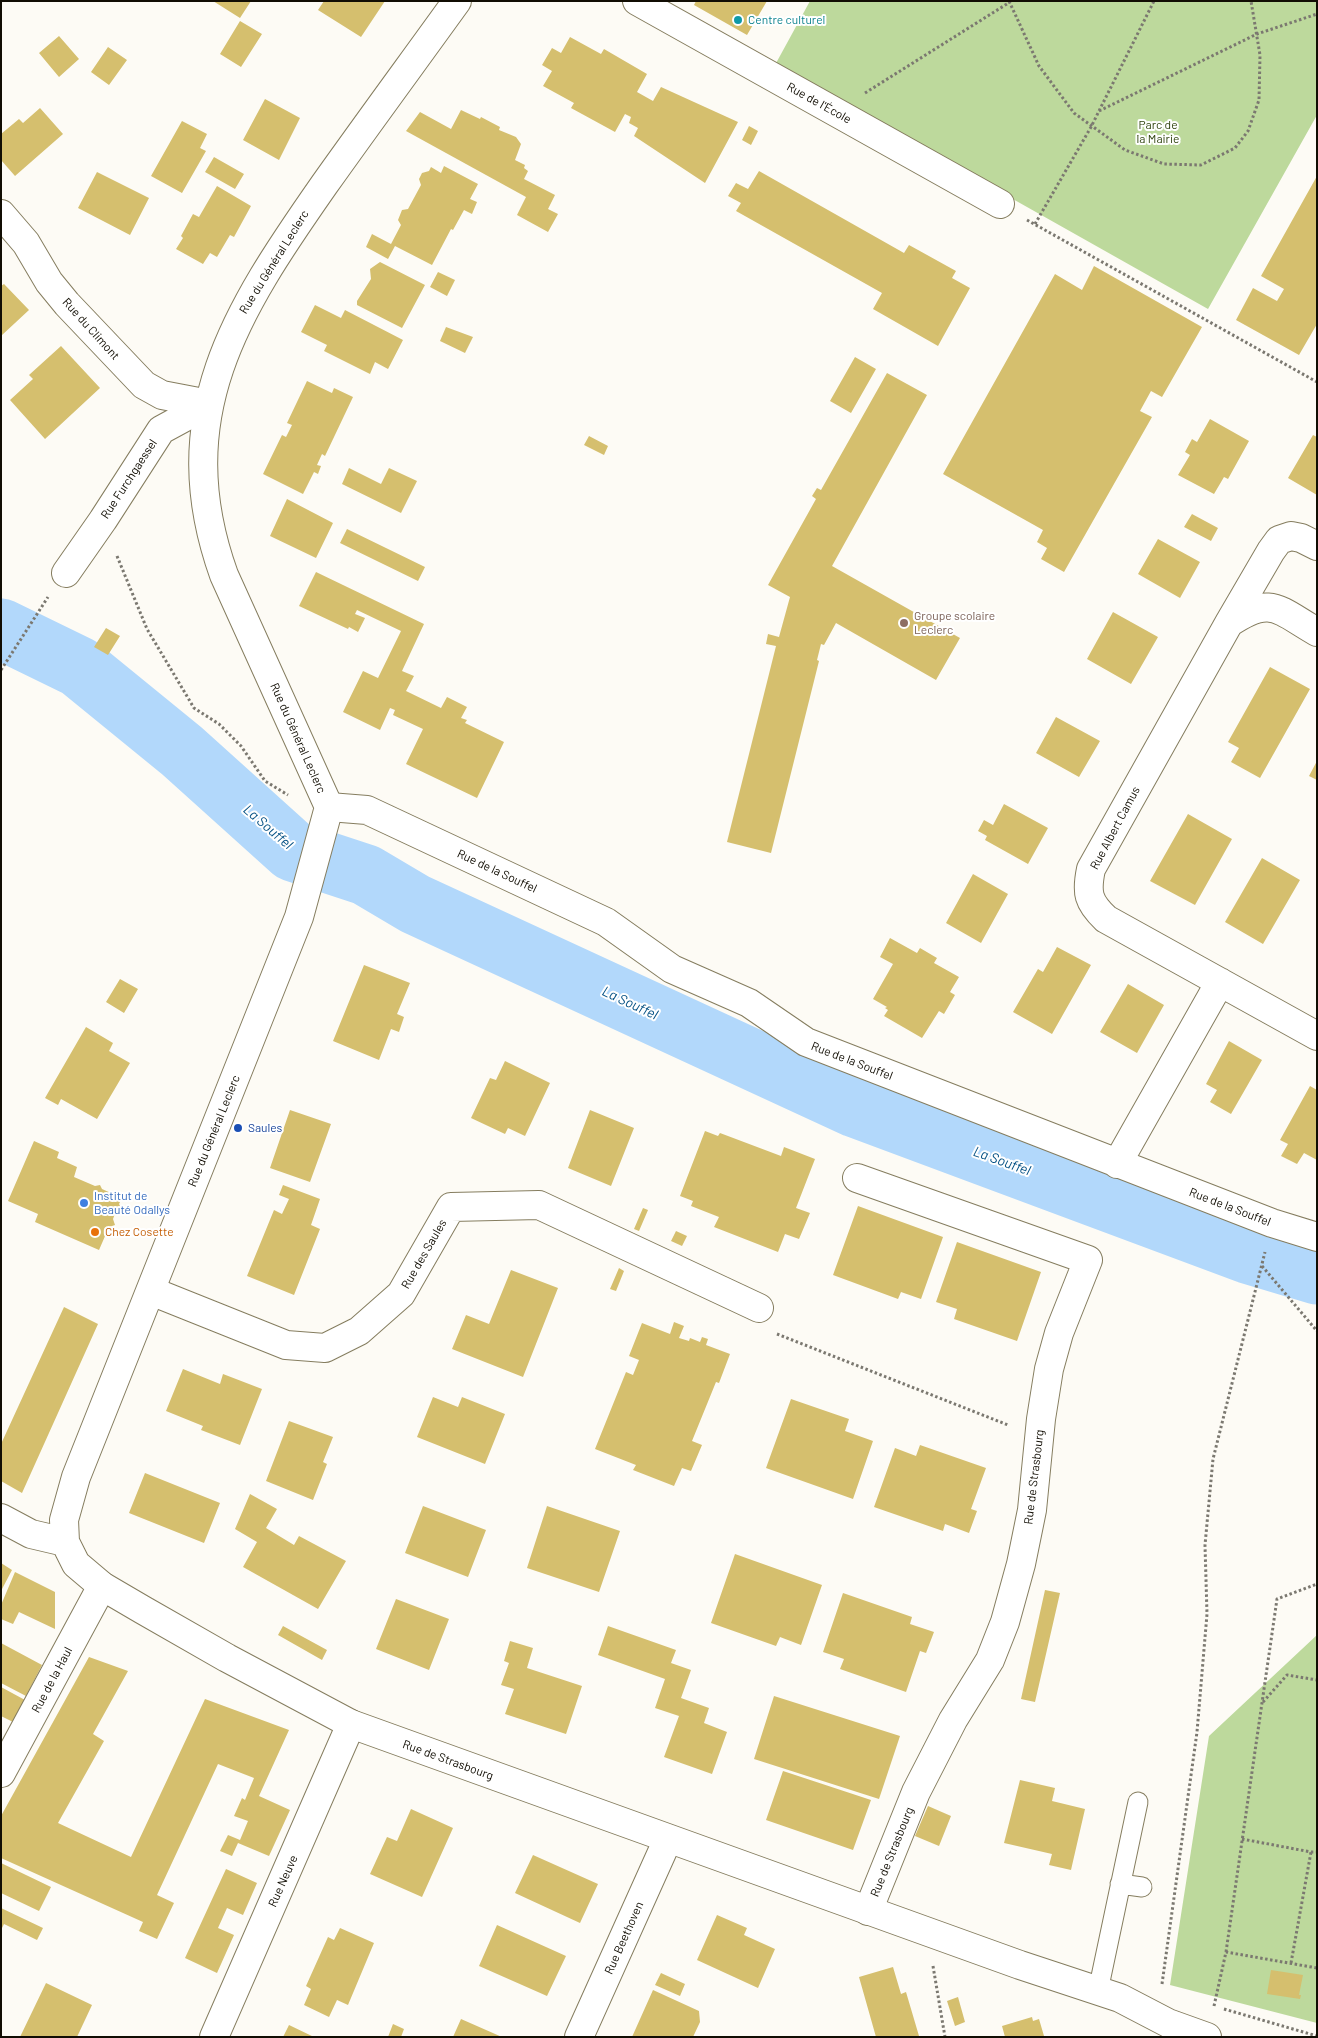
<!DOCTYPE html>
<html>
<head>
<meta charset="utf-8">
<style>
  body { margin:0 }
  #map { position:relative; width:1318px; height:2038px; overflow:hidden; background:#fdfbf5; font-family:Barlow,sans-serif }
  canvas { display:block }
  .frame { position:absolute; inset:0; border:2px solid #110d03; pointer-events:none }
</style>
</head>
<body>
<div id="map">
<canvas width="1318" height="2038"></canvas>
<div class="frame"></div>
</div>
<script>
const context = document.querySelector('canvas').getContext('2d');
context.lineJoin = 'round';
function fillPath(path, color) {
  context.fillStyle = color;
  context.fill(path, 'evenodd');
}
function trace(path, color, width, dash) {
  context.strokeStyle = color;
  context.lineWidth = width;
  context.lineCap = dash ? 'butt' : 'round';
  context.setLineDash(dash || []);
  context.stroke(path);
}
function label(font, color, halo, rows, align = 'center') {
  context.font = font + ' Barlow,sans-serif';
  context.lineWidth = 4;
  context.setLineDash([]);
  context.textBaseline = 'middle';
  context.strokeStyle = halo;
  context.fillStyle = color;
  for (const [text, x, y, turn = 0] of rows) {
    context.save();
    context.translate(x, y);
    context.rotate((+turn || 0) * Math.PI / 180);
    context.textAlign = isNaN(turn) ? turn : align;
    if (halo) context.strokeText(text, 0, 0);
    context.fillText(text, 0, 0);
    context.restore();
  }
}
fillPath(new Path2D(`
  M 810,1 L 1317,1 L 1317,115 L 1208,309 L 775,65 Z
  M 1317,1635 L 1317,2023 L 1170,1985 L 1209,1736 Z`), '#bdd99c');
trace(new Path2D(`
  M 1,629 L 79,667 L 182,751 L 293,851 L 366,875 L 415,904 L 855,1107 L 1247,1253 L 1317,1274`), '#b2d8fb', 61);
fillPath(new Path2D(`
  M 213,1 L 251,1 L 240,18 Z
  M 324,1 L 385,1 L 361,37 L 318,10 Z
  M 696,1 L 767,1 L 747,35 L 694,5 Z
  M 240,21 L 262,34 L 241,67 L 220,54 Z
  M 59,36 L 79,59 L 59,77 L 39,53 Z
  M 570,37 L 601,54 L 604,49 L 647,74 L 637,92 L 653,101 L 661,87 L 738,122 L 705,183 L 634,136 L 638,128 L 629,123 L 631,117 L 625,114 L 615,132 L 571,108 L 574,103 L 543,86 L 552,71 L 542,65 L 552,48 L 561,53 Z
  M 108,47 L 127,60 L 109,85 L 91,72 Z
  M 265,99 L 300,118 L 279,160 L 243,140 Z
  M 40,108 L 63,134 L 15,176 L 1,160 L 1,134 L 19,119 L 23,123 Z
  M 461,110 L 480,119 L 481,117 L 500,127 L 499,130 L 516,137 L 521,144 L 515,160 L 525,165 L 524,168 L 528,171 L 524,179 L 555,195 L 548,209 L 558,214 L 548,232 L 517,215 L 526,197 L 406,131 L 420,112 L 451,129 Z
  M 182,121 L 207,134 L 200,148 L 206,151 L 182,193 L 151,176 Z
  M 749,126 L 758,131 L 751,145 L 742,140 Z
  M 214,157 L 244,174 L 235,189 L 205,172 Z
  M 444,166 L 478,184 L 470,199 L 477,202 L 472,214 L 464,210 L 453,230 L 451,229 L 432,265 L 395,246 L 388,259 L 366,247 L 372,234 L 391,244 L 401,225 L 398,220 L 402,210 L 408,209 L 421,185 L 419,179 L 422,173 L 429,171 L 431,167 L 441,173 Z
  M 759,171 L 904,253 L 909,245 L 956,271 L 952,278 L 970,288 L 938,346 L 873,309 L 882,293 L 736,211 L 741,203 L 728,196 L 736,183 L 748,189 Z
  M 97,172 L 149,198 L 130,235 L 78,208 Z
  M 1317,176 L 1317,324 L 1299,355 L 1236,320 L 1253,288 L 1277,301 L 1284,289 L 1261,276 Z
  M 217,186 L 251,206 L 234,237 L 230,235 L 217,257 L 210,253 L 203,264 L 176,249 L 183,238 L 181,236 L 193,214 L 199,217 Z
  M 380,262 L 425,285 L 402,328 L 357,305 L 357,301 L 371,279 L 370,269 Z
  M 1094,266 L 1202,327 L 1162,397 L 1151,391 L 1140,411 L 1152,417 L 1064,572 L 1041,559 L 1047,548 L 1037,542 L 1043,530 L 943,474 L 1055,274 L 1082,290 Z
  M 438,272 L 455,280 L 447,296 L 430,287 Z
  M 4,284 L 29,310 L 1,336 L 1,286 Z
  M 315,305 L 341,318 L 345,310 L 403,340 L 388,369 L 375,362 L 370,374 L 324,351 L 327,345 L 301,332 Z
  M 446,327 L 473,337 L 465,353 L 440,341 Z
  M 61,346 L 100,388 L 45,439 L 10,400 L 33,379 L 29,375 Z
  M 855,357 L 876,369 L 851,413 L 830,401 Z
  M 887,373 L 927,395 L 832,566 L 960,638 L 936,680 L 836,623 L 824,645 L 821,644 L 817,660 L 819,661 L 771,853 L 727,842 L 776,646 L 766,644 L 768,634 L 779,637 L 790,597 L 768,585 L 816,499 L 812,496 L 817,488 L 821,490 Z
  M 307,381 L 332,393 L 334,388 L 353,397 L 325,456 L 322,454 L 317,465 L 321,466 L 318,474 L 314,472 L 303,494 L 263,474 L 282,435 L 286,437 L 292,425 L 287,423 Z
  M 1210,419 L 1249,441 L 1228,479 L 1224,477 L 1214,494 L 1178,475 L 1190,455 L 1185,452 L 1192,439 L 1197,442 Z
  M 1313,435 L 1317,437 L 1317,495 L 1288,478 Z
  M 589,436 L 608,446 L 604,455 L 584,445 Z
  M 349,468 L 381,484 L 389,468 L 417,481 L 401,513 L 342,484 Z
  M 287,499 L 333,523 L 316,558 L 270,536 Z
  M 1192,514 L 1218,528 L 1211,541 L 1184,527 Z
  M 347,529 L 425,567 L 418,581 L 340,543 Z
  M 1158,539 L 1200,562 L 1180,598 L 1138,574 Z
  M 316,572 L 424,624 L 402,671 L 414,676 L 406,691 L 441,708 L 447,697 L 467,707 L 461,718 L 467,720 L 465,723 L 504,742 L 477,798 L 406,764 L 423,729 L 393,715 L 395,710 L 390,708 L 380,730 L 343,712 L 363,671 L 378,678 L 401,631 L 357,610 L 355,614 L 365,618 L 358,632 L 349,627 L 348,629 L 299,606 Z
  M 1113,612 L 1158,637 L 1131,684 L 1087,659 Z
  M 106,628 L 120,636 L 108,655 L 94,647 Z
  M 1270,667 L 1310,689 L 1260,778 L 1231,762 L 1239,748 L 1228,742 Z
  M 1056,717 L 1100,741 L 1079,777 L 1036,753 Z
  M 1317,761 L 1317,780 L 1309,776 Z
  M 1004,804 L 1048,828 L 1028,864 L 985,840 L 987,836 L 978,831 L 984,820 L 993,825 Z
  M 1188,814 L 1232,839 L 1195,905 L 1150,881 Z
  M 1262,858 L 1300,880 L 1263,944 L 1225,922 Z
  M 973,874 L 1008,894 L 981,943 L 946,923 Z
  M 890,938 L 917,953 L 920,948 L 937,958 L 934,963 L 959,977 L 950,992 L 955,995 L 944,1014 L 939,1011 L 922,1038 L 884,1016 L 888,1010 L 885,1008 L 887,1007 L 873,999 L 893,964 L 880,957 Z
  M 1057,947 L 1091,965 L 1052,1034 L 1013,1012 L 1038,969 L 1043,972 Z
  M 364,965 L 410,983 L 397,1014 L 404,1017 L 399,1032 L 391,1029 L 379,1060 L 333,1041 Z
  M 120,979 L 138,989 L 124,1013 L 106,1002 Z
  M 1128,984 L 1164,1005 L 1137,1053 L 1100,1032 Z
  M 86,1027 L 113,1043 L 109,1051 L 130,1063 L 97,1119 L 61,1099 L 58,1105 L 45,1098 Z
  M 1229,1041 L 1262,1060 L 1231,1114 L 1210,1102 L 1217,1090 L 1206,1084 Z
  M 505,1061 L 550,1083 L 525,1136 L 508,1128 L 505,1134 L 471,1118 L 490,1078 L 496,1080 Z
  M 1310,1086 L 1317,1090 L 1317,1160 L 1304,1153 L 1297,1164 L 1281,1156 L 1288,1144 L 1280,1140 Z
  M 290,1110 L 331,1124 L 310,1182 L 270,1168 Z
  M 590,1110 L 634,1128 L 611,1186 L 568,1168 Z
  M 705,1131 L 718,1136 L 720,1133 L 781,1156 L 784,1147 L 815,1159 L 796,1208 L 810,1213 L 799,1239 L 785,1234 L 778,1252 L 714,1227 L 719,1217 L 691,1206 L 693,1201 L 680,1196 Z
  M 34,1141 L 59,1152 L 57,1158 L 77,1167 L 74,1177 L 95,1186 L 100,1185 L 102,1189 L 122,1198 L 119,1204 L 121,1208 L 116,1211 L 113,1219 L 115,1225 L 109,1227 L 99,1250 L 35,1222 L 38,1214 L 8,1201 Z
  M 283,1185 L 320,1199 L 311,1225 L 320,1229 L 294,1295 L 247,1276 L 274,1210 L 282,1214 L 289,1199 L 279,1195 Z
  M 858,1206 L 943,1237 L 921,1299 L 901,1292 L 898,1299 L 833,1275 Z
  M 643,1208 L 648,1210 L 639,1231 L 634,1229 Z
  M 676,1231 L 687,1236 L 682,1246 L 671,1241 Z
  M 957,1242 L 1041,1272 L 1017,1341 L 954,1319 L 957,1309 L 936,1302 Z
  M 619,1268 L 624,1271 L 616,1291 L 610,1289 Z
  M 511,1270 L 558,1288 L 523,1377 L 452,1349 L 466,1315 L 489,1324 Z
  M 64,1307 L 98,1324 L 22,1493 L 1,1481 L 1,1444 Z
  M 674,1322 L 684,1326 L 679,1338 L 689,1341 L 690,1338 L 700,1342 L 702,1337 L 708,1339 L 706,1345 L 730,1354 L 719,1383 L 716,1382 L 692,1441 L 702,1445 L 691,1471 L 682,1468 L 674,1486 L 633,1470 L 636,1465 L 595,1449 L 626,1372 L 633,1375 L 639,1360 L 629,1356 L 642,1323 L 670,1334 Z
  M 183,1369 L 220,1384 L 223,1374 L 262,1389 L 240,1445 L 201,1430 L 203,1426 L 166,1411 Z
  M 433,1397 L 458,1407 L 462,1397 L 505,1414 L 485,1464 L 417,1437 Z
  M 791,1399 L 849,1419 L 845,1431 L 873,1441 L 853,1499 L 766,1468 Z
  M 289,1421 L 333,1437 L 323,1462 L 327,1464 L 313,1500 L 266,1481 Z
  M 920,1445 L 986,1468 L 971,1509 L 977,1511 L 969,1533 L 945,1524 L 943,1531 L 874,1507 L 895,1448 L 916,1456 Z
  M 145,1473 L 220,1503 L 204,1543 L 129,1513 Z
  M 250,1494 L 277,1509 L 266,1528 L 294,1545 L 299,1536 L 346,1561 L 318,1609 L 243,1567 L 257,1542 L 235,1529 Z
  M 423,1506 L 486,1530 L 468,1577 L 405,1553 Z
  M 547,1506 L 620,1531 L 599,1592 L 527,1568 Z
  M 735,1554 L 822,1585 L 801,1645 L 780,1637 L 776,1646 L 711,1623 Z
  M 1,1563 L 12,1570 L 1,1591 Z
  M 15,1572 L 55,1592 L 55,1629 L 19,1612 L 13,1624 L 1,1619 L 1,1605 Z
  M 1045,1590 L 1060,1593 L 1035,1702 L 1021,1699 Z
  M 843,1593 L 912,1617 L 910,1624 L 934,1632 L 926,1653 L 920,1651 L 906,1692 L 840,1669 L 844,1659 L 823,1652 Z
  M 396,1599 L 449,1619 L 429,1670 L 376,1649 Z
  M 283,1626 L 327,1650 L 322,1660 L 278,1635 Z
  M 608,1626 L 676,1650 L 671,1663 L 691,1670 L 681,1698 L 709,1708 L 704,1723 L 727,1732 L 712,1774 L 664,1757 L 679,1716 L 655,1708 L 665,1679 L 598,1655 Z
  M 510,1641 L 533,1648 L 527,1668 L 582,1686 L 566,1734 L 505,1714 L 514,1689 L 501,1685 L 509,1663 L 504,1661 Z
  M 1,1643 L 42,1665 L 26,1696 L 1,1683 Z
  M 89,1657 L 128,1671 L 93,1734 L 104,1741 L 58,1823 L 131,1857 L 205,1699 L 289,1730 L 259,1796 L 290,1810 L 269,1856 L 238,1843 L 232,1856 L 220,1851 L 228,1835 L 240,1840 L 248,1821 L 234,1816 L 242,1798 L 245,1800 L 254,1778 L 218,1764 L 157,1895 L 174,1903 L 157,1939 L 139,1931 L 143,1922 L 1,1858 L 1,1816 Z
  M 1,1687 L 25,1700 L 13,1722 L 1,1716 Z
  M 774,1696 L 900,1736 L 879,1799 L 754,1759 Z
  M 783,1771 L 871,1800 L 853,1850 L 766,1820 Z
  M 1020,1780 L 1055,1788 L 1052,1801 L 1085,1809 L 1071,1870 L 1049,1865 L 1052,1854 L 1004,1843 Z
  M 928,1806 L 951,1816 L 939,1846 L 915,1836 Z
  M 411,1809 L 453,1828 L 422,1897 L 370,1874 L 387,1837 L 397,1841 Z
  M 533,1855 L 598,1884 L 580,1923 L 515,1893 Z
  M 1,1863 L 51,1887 L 39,1911 L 1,1893 Z
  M 226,1869 L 257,1883 L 243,1915 L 227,1908 L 218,1928 L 234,1935 L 217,1973 L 185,1958 Z
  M 1,1908 L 43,1928 L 37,1940 L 4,1924 L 1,1930 Z
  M 717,1915 L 747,1928 L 744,1935 L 775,1949 L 758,1988 L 697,1960 Z
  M 497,1925 L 566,1956 L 547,1996 L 479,1966 Z
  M 340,1928 L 374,1943 L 348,2005 L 337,2000 L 329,2017 L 304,2005 L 311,1989 L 306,1986 L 328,1937 L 334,1940 Z
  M 893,1967 L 901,1994 L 906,1992 L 919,2036 L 876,2037 L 859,1977 Z
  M 1271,1970 L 1303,1975 L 1299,1995 L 1301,1995 L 1300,1999 L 1267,1994 Z
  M 661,1973 L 685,1984 L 680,1996 L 655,1985 Z
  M 46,1983 L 92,2005 L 77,2037 L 20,2037 Z
  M 653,1990 L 699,2011 L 700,2022 L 693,2037 L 632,2037 Z
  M 958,1997 L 965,2022 L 955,2026 L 947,2001 Z
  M 1032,2017 L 1033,2021 L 1039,2019 L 1044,2036 L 1005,2037 L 1002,2026 Z
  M 461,2019 L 502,2037 L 453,2037 Z
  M 393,2024 L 404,2029 L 401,2037 L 388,2037 Z
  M 289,2025 L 314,2037 L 283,2037 Z`), '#d5bf6e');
const lane = new Path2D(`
  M 1120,1884 L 1142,1887
  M 1098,1991 L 1138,1802`);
const street = new Path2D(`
  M 637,1 L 1000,204
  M 1,214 L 26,243 L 49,282 L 67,304 L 144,385 L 162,395 L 209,404
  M 66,573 L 103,520 L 161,430 L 209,404
  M 1229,623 L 1271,551 L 1279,540 L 1291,536 L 1301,538 L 1317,546
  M 1317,632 C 1277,609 1271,595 1229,623 L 1091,869 C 1086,893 1088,902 1106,919 L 1317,1036
  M 329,807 L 367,810 L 606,922 L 672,969 L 749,1003 L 806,1042 L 1272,1223 L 1317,1237
  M 1117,1164 L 1220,982
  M 857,1178 L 1088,1260 L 1059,1333 L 1049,1369 L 1041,1419 L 1032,1510 L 1021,1564 L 1005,1622 L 990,1660 L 953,1720 L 916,1792 L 868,1911
  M 151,1291 L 286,1345 L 325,1348 L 359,1331 L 401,1294 L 451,1207 L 539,1205 L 759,1308
  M 1,1773 L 102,1586
  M 214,2037 L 351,1724
  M 579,2037 L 668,1839`);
const secondary = new Path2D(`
  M 457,1 C 413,62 368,123 324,185 C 236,311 167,416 224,575 L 329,807 L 299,917 L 76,1477 L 64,1520 L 65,1542 L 76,1564 L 102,1586 L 143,1610 L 227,1658 L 351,1724 L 1020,1965 L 1120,1998 L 1168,2023 L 1207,2037
  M 1,1518 L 31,1534 L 65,1542`);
trace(lane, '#857d5f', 21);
trace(street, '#857d5f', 30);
trace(secondary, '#857d5f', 30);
trace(new Path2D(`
  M 1009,1 L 1039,66 L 1074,113 L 1125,150 L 1164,164 L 1201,165 L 1235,148 L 1248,131 L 1259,100 L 1260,55 L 1251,1
  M 865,93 L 1010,2
  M 1099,111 L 1257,34 L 1317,14
  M 1027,220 L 1317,382
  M 1035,224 L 1091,127 L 1154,1
  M 117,556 L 147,629 L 194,708 L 219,724 L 241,746 L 265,781 L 288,795
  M 1,670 L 48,597
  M 1262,1266 L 1317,1331
  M 777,1334 L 1008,1425
  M 1263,1702 L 1287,1675 L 1317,1680
  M 1242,1839 L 1311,1852 L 1317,1852
  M 1226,1952 L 1277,1599 L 1317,1584
  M 1291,1963 L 1311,1852
  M 933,1966 L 945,2037
  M 1162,1984 L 1197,1732 L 1207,1614 L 1205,1545 L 1213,1459 L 1265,1252
  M 1214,2006 L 1226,1952 L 1317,1968
  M 1224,2009 L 1317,2036`), '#7b7870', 3, [2.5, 2.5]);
trace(lane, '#fff', 19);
trace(street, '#fff', 28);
trace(secondary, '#fff', 28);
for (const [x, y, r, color] of [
  [738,20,5,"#0f9aa8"],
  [904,623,5,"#8d6e63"],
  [238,1128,5,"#1a4fb4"],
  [84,1203,5,"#3f7fe0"],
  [95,1232,5,"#e8710a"]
]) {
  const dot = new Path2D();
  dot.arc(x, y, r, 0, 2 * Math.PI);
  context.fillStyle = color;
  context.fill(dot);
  trace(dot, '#fff', 2);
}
label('12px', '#0d838f', '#fff', [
  ["Centre culturel",748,20]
], 'left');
label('12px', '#110d03', '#fff', [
  ["Rue de l'École",819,103,29],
  ["Rue du Général Leclerc",274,262,-58],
  ["Rue du Climont",91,329,48],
  ["Rue Furchgaessel",129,479,-57],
  ["Rue du Général Leclerc",298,738,66],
  ["Rue Albert Camus",1115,828,-62],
  ["Rue de la Souffel",497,871,25],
  ["Rue de la Souffel",852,1061,21],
  ["Rue du Général Leclerc",214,1131,-68],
  ["Rue de la Souffel",1230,1207,21],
  ["Rue des Saules",424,1254,-60],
  ["Rue de Strasbourg",1034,1477,-83],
  ["Rue de la Haul",52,1680,-62],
  ["Rue de Strasbourg",448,1760,20],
  ["Rue de Strasbourg",892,1852,-68],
  ["Rue Neuve",283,1881,-66],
  ["Rue Beethoven",624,1938,-66]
]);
label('12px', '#2d410b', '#fff', [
  ["Parc de",1158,125],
  ["la Mairie",1158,139]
]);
label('12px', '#785e54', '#fff', [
  ["Groupe scolaire",914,616],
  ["Leclerc",914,630]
], 'left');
label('12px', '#164399', '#fff', [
  ["Saules",248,1128]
], 'left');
label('12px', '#366cbe', '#fff', [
  ["Institut de",94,1196],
  ["Beauté Odallys",94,1210]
], 'left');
label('12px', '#c56008', '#fff', [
  ["Chez Cosette",105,1232]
], 'left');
label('italic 14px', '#055184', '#fff', [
  ["La Souffel",268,827,41],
  ["La Souffel",630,1003,25],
  ["La Souffel",1002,1161,20]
]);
</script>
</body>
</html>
